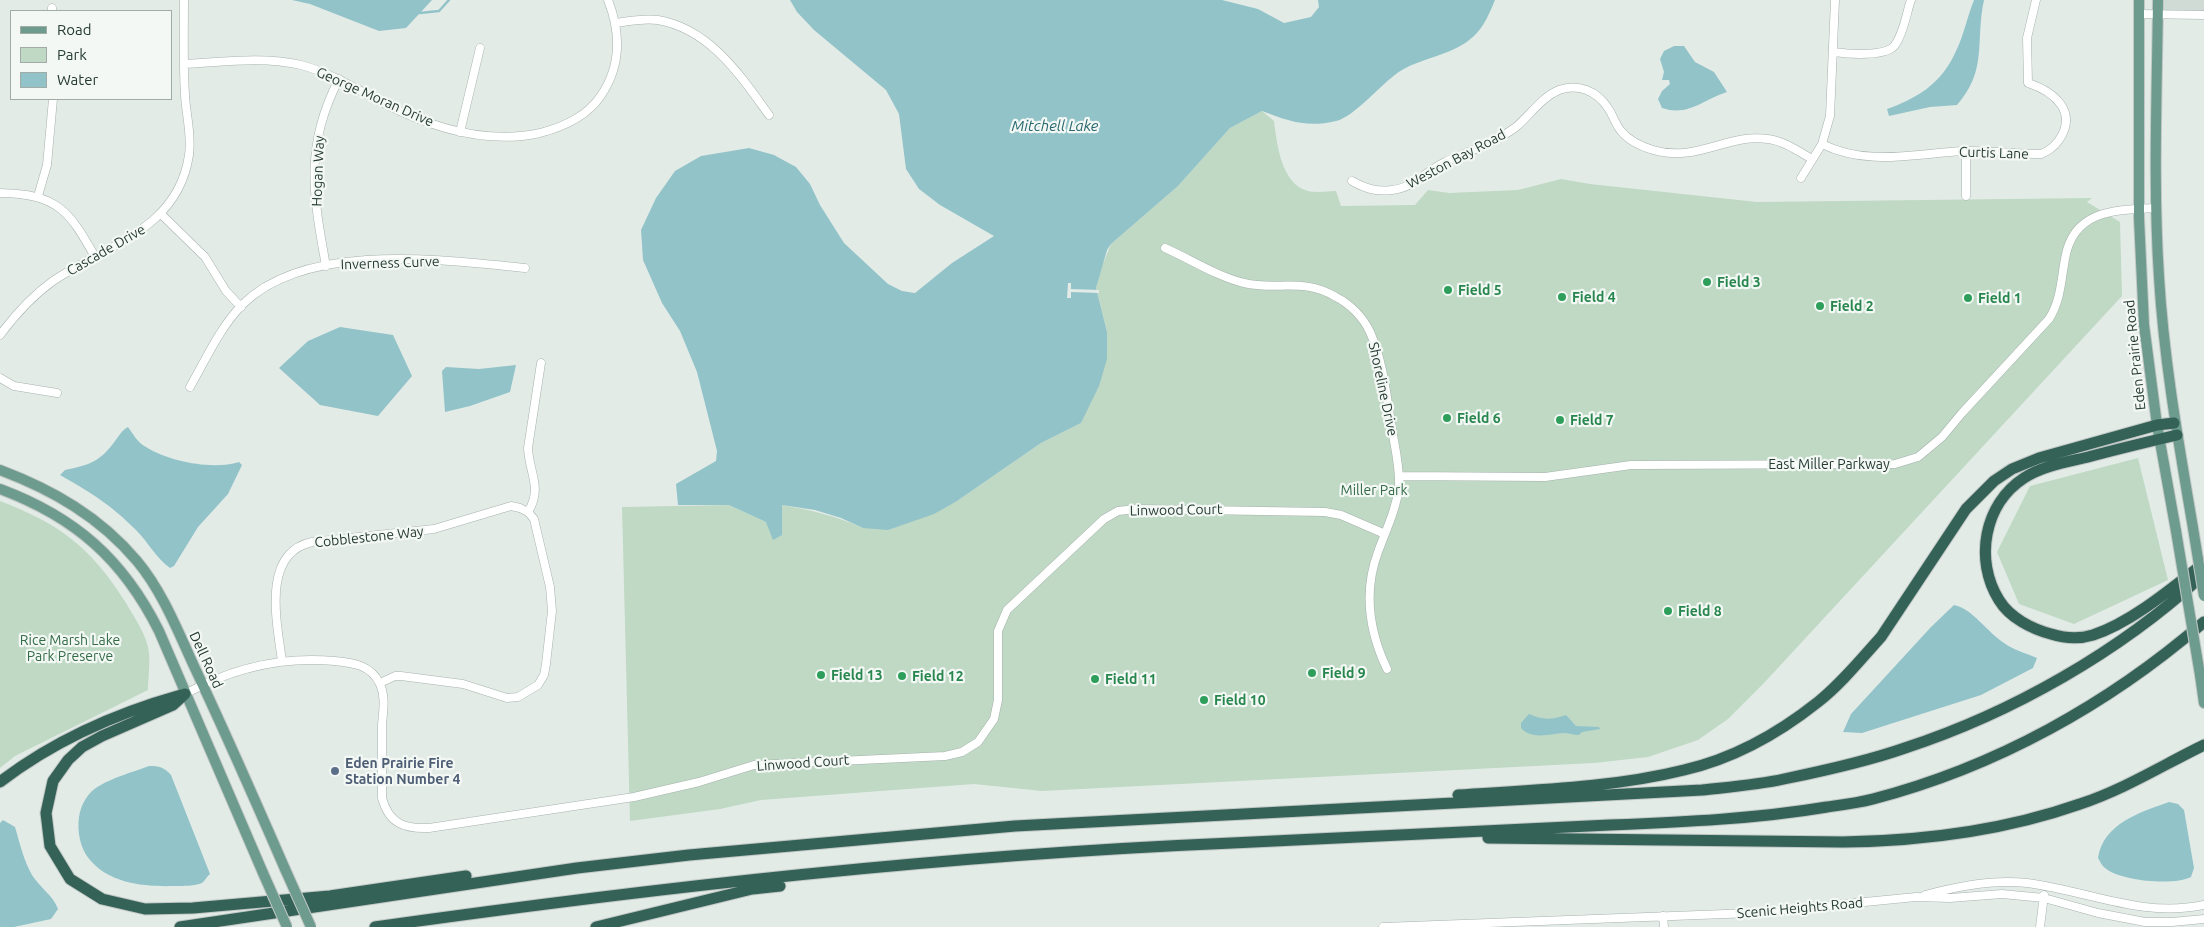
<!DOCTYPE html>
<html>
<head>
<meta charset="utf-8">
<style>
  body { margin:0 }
  #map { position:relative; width:2204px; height:927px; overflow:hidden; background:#e3ebe7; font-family:Ubuntu,sans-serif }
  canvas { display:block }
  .legend { position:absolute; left:10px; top:10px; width:162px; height:90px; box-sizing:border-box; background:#f3f8f5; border:1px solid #a1aca7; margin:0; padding:6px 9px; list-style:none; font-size:15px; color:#253a33 }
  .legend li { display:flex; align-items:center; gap:10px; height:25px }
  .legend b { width:25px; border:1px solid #a1aca7 }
</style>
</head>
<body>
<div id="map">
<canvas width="2204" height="927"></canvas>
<ul class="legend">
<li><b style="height:6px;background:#6d9b8d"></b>Road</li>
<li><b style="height:14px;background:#bfd9c4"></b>Park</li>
<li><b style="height:14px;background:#92c3c9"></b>Water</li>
</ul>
</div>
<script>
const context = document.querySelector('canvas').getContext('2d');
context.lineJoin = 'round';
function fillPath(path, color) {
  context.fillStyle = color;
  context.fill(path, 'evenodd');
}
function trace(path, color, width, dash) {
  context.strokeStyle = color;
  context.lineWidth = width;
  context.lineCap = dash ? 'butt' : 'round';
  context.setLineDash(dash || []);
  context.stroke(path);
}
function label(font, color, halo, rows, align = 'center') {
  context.font = font + ' Ubuntu,sans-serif';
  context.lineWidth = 4.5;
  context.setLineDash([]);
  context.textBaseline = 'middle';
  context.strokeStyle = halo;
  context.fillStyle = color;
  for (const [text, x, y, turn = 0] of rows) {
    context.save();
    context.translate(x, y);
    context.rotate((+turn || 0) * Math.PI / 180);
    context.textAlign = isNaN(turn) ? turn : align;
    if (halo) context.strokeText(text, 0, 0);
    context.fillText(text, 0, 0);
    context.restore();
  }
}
fillPath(new Path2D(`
  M 2158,0 L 2204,0 L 2204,14 L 2158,15 Z`), '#d1dbd6');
fillPath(new Path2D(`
  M 1262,111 L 1274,121 C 1277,144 1281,184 1308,191 C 1316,193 1328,191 1336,191 L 1341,206 L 1415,205 L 1428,190 L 1449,193 L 1518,190 L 1561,179 L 1590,184 L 1757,202 L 2092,198 L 2087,202 L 2120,222 L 2122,296 L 1764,683 L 1728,719 L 1698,740 L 1648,757 L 1594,763 L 1042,791 L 974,784 L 761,800 L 720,809 L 630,821 L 622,507 L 729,505 L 766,522 L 782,535 L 782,505 C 811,510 836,516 863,528 L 957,501 L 1041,443 L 1081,423 L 1107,332 L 1096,288 L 1100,271 L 1111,244 L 1178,186 L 1230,128 Z
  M 2138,458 L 2168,580 L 2074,624 L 2019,604 L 1997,552 L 2030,486 Z
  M 0,501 C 60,524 91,547 126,603 C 134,617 144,631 148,647 C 151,660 148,677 148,690 L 15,756 L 0,768 Z`), '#bfd9c4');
fillPath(new Path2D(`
  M 292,0 L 432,0 L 406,28 L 379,31 L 310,4 Z
  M 790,0 L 1222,0 L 1258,9 L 1284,23 L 1311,17 L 1319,7 L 1318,0 L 1495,0 C 1490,12 1484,27 1474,36 C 1454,55 1424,57 1402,70 C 1383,81 1355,117 1336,121 C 1307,128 1288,121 1262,111 L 1230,128 L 1178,186 L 1111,244 L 1107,250 L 1096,288 L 1107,332 L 1107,359 L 1099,386 L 1081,423 L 1041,443 L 957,501 L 934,514 L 888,530 L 863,528 L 841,518 L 815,510 L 782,505 L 782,535 L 773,540 L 766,522 L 729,505 L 678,505 L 676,484 L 716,461 L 717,451 L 697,372 L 680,331 L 662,303 L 643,260 L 641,230 L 656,198 L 675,171 L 701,156 L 749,148 L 774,155 L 796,167 L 810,184 L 820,205 L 844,243 L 888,284 L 902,291 L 915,293 L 952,263 L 994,236 L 940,205 L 919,189 L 906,169 L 899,114 L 886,90 L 814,30 L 797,12 Z
  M 1974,0 L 1984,0 C 1975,41 1988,70 1957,105 L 1930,107 L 1889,116 L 1887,109 C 1918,98 1942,83 1956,51 C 1964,35 1967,17 1974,0 Z
  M 1674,46 L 1684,46 L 1695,62 L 1714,72 L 1727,92 C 1704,99 1689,117 1662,108 L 1658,99 L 1662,91 L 1670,84 L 1669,80 L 1662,80 L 1664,72 L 1660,59 L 1664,51 Z
  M 340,327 L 393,335 L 412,376 L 378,416 L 320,405 L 279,368 L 308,341 Z
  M 516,365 L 510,392 L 470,406 L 445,412 L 442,371 L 446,367 L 479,369 Z
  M 128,427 C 133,434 138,443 146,447 C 170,462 213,470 239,462 L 242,465 L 228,494 L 198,527 L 174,566 L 170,568 C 156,558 148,542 136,530 C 111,505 90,492 60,475 L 65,470 C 89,465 100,462 115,441 C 120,435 121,431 128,427 Z
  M 1954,605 C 1973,609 1987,632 2004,643 C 2013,650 2026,653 2037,658 L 2033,668 L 1981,695 L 1862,733 L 1843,732 L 1851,714 L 1931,627 Z
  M 1529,714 C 1542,720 1552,720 1566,715 L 1576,726 L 1599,727 L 1600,729 L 1582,732 L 1579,735 C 1574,735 1568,733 1563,733 C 1550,734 1531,740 1521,728 L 1521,723 Z
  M 149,766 C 159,766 164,767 171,775 L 210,874 C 207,876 205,881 202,883 C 195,886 183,886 175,886 C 146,887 110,884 90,860 C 80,849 77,831 79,817 C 81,804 88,792 99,786 C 114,777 133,772 149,766 Z
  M 2169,802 L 2178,804 L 2184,810 L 2194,868 L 2191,877 C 2174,886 2120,881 2105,868 C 2102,866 2100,861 2098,858 C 2103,824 2140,812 2169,802 Z
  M 3,820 L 15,827 C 20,844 24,861 32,875 C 40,888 53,895 58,909 L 51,919 L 14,927 L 0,927 L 0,823 Z`), '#92c3c9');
fillPath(new Path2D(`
  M 1068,283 L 1071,283 L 1071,289 L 1099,290 L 1099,293 L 1071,292 L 1071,298 L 1067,298 Z`), '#e3ebe7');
trace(new Path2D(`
  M 420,13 L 439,11 L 449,0`), '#92c3c9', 2.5);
const minor = new Path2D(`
  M 52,8 L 52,11
  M 2139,14 L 2204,15
  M 616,23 C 629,21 644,18 658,20 C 710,29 740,75 769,115
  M 1834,52 C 1848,54 1887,57 1895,45 C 1904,33 1906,14 1911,0
  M 184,64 C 222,62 264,56 301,65 C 331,73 357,89 383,103 C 432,128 486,145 540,133 C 563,127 586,117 600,97 C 621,67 621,33 608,0
  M 460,132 L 480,48
  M 1822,144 C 1868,167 1917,153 1965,151 C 1990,150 2016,154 2041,154 C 2049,151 2054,147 2059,140 C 2078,112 2055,92 2028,83 L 2027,38 L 2036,0
  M 1966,151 L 1966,196
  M 1801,178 L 1822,144 L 1830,116 L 1835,0
  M 1352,181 C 1366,189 1377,192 1392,190 C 1413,188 1426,171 1445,162 C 1469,151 1494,143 1516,127 C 1530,115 1542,97 1559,90 C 1578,83 1597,91 1608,108 C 1613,115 1615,124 1621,131 C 1629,141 1640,146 1653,150 C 1697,163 1728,133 1768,139 C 1784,141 1798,151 1812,159
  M 0,193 C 57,194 69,210 95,257
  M 38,196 L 47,165 L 53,99
  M 161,214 L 205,257 L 226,291 L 241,307
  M 1165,248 C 1190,259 1218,277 1244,283 C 1277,291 1303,277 1336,297 C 1350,304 1363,317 1370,332 C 1384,363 1387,401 1393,435 C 1396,452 1400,470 1399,487 C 1396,510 1386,530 1378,552 C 1363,592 1369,631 1387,669
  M 326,266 C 313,195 304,146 339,79
  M 0,335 C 15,315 32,296 53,281 C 106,245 178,230 189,155 C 192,135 186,115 185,95 C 183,63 184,32 184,0
  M 0,378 L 14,386 L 57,393
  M 190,387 C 206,359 220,327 243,304 C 307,241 443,260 525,268
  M 1399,476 L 1545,477 L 1631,465 L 1895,464 L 1918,457 L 1942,437 L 1962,413 L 2049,319 C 2061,300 2061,280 2065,259 C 2073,209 2116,210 2157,208
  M 528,512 C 543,488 529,473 528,448 L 541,363
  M 282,661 C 277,623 261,553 312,542 L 434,529 L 511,506 L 520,508 L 528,512 L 534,519 L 550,587 L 552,611 L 546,664 L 544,675 L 538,685 L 518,697 L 507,698 L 463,684 L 401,676 L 395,676 L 380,683
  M 185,694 C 232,668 281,656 335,661 C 354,663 371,665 380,684 C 386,698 383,711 382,725 C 382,750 382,774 382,798 C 389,824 405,829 429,828 L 634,797 L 699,782 L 754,765 L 945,756 L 962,752 L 978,742 L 994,719 L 998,700 L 998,631 L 1007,610 L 1104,519 L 1118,511 L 1136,509 L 1325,512 L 1341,515 L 1385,534
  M 1925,895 C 1958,886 1994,879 2027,883 C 2089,891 2141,918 2204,905
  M 1663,916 L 1664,927
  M 1383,927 L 1752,913 L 1916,897 L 1950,898 L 2002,894 L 2044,898 L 2098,913 L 2145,922 L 2172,922 L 2204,919
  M 2040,927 L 2044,895`);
const major = new Path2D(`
  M 2139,0 L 2139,218 L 2144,325 L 2157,425 L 2176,531
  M 2158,0 C 2157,92 2153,185 2159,277 C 2164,362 2179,445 2193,528
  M 0,470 C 53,490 100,517 137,561 C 162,591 177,629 193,664 C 225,732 255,800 285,869
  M 0,489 C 75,517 123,559 159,631 L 263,873
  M 2200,675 L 2204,703`);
const highway = new Path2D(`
  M 2177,435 C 2147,442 2118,449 2088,457 C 2067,462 2042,466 2024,478 C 1984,504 1974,560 1999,600 C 2010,618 2032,629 2051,634 C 2064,638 2080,639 2093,635 C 2132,622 2172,588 2204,563
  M 185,694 L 173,705 L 102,736 L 82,747 L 68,760 L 53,781 L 46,813 L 50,846 L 70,879 L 102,899 L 145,909 L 193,908 L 330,896 L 466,876
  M 0,782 C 52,742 117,713 181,695
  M 1458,795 C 1532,790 1612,788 1684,770 C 1732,759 1779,733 1818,702 C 1842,683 1861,659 1881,637 L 1966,509 L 1994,481 L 2012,469 L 2039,458 L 2157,425 L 2174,423
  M 1488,838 L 1843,842 C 1924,841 2003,831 2080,804 C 2123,790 2163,765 2204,745
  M 180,927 L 577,868 L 689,855 L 1015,826 L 1702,790 C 1729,787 1757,785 1784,779 C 1823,771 1868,761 1905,748 C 2012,713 2121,651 2204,574
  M 375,927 C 659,887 945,855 1232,843 C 1358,837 1484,831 1610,825 C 1683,822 1755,819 1827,807 C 1842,805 1858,803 1873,799 C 1996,767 2109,704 2204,622
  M 596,927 L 752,889 L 780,886`);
trace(minor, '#a6b2ad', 9);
trace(major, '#c2c8c6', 12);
trace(highway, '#c2c8c6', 13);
trace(minor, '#fff', 8);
trace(major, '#6d9b8d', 10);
trace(highway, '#346257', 11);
const majorBridge = new Path2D(`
  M 2193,528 L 2204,596
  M 2176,531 L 2200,675
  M 285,869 L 311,927
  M 263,873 L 287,927`);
trace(majorBridge, '#c2c8c6', 12, []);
trace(majorBridge, '#6d9b8d', 10);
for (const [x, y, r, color] of [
  [1707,282,5,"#2e9e5b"],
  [1448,290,5,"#2e9e5b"],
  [1562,297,5,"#2e9e5b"],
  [1968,298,5,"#2e9e5b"],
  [1820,306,5,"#2e9e5b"],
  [1447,418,5,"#2e9e5b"],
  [1560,420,5,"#2e9e5b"],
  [1668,611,5,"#2e9e5b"],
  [1312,673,5,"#2e9e5b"],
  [821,675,5,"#2e9e5b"],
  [902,676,5,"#2e9e5b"],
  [1095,679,5,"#2e9e5b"],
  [1204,700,5,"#2e9e5b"],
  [335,771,5,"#5c6f8a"]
]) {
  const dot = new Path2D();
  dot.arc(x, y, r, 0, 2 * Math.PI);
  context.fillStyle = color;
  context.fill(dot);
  trace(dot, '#f3f8f5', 2);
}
label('14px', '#253a33', '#f3f8f5', [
  ["George Moran Drive",375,97,24],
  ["Curtis Lane",1994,153,2],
  ["Weston Bay Road",1456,159,-28],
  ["Hogan Way",318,171,-88],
  ["Cascade Drive",106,250,-30],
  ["Inverness Curve",390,263,-2],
  ["Eden Prairie Road",2135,355,-96],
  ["Shoreline Drive",1383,389,78],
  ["East Miller Parkway",1829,464],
  ["Linwood Court",1176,510,-1],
  ["Cobblestone Way",369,537,-6],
  ["Dell Road",206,660,65],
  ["Linwood Court",803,763,-4],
  ["Scenic Heights Road",1800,908,-5]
]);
label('bold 14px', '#27864d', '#f3f8f5', [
  ["Field 3",1717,282],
  ["Field 5",1458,290],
  ["Field 4",1572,297],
  ["Field 1",1978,298],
  ["Field 2",1830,306],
  ["Field 6",1457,418],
  ["Field 7",1570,420],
  ["Field 8",1678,611],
  ["Field 9",1322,673],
  ["Field 13",831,675],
  ["Field 12",912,676],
  ["Field 11",1105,679],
  ["Field 10",1214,700]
], 'left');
label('14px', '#346c47', '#f3f8f5', [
  ["Miller Park",1374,490],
  ["Rice Marsh Lake",70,640],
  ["Park Preserve",70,656]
]);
label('bold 14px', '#4e5e75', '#f3f8f5', [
  ["Eden Prairie Fire",345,763],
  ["Station Number 4",345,779]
], 'left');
label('italic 15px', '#26666e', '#f3f8f5', [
  ["Mitchell Lake",1055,126]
]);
</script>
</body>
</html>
